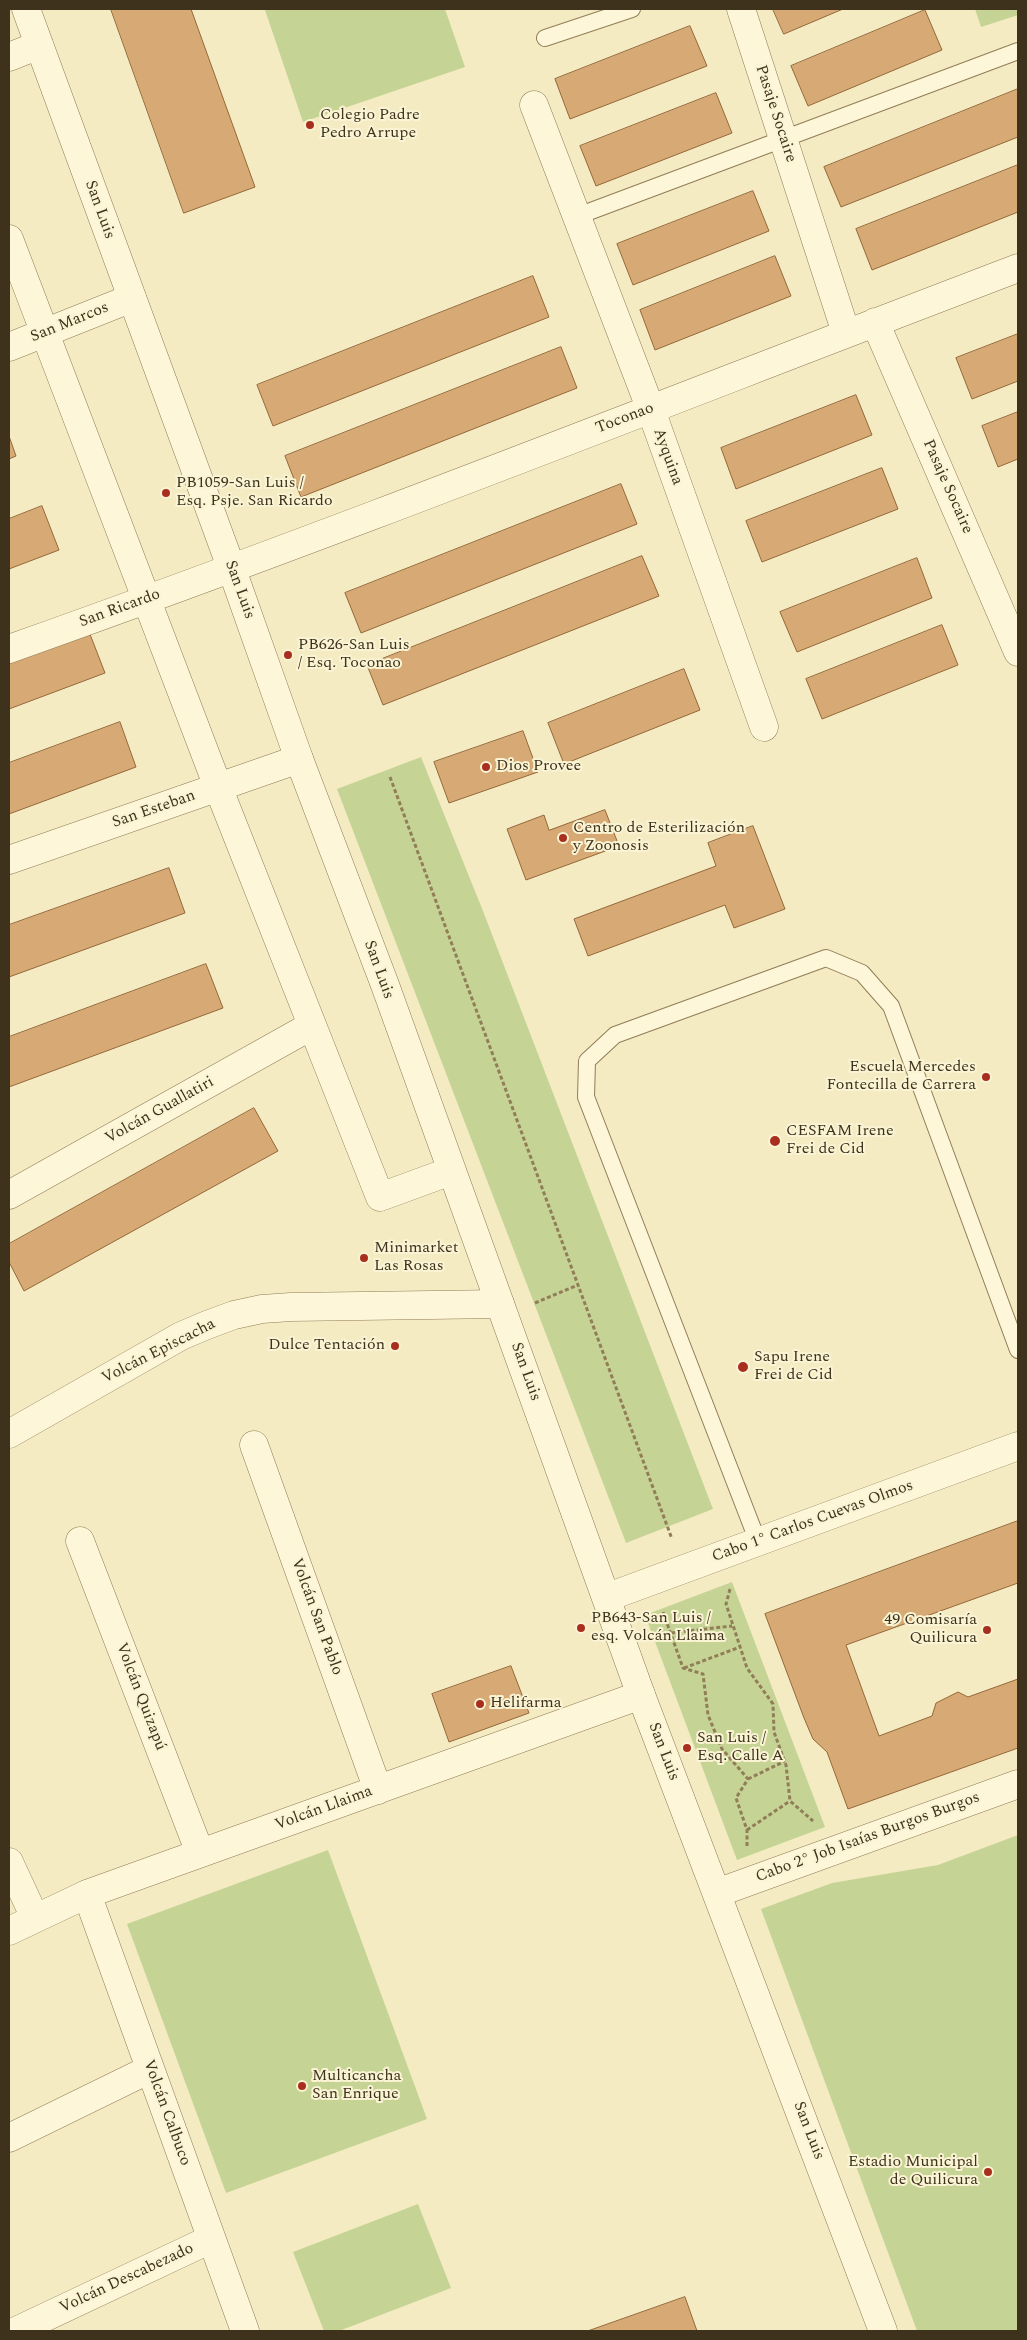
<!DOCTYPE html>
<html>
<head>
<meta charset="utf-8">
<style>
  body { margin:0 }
  #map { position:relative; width:1027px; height:2340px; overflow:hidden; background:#f4ebc3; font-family:Spectral,serif }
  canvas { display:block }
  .frame { position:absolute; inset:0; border:10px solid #3f321d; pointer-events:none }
</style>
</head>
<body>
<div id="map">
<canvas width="1027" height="2340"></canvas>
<div class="frame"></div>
</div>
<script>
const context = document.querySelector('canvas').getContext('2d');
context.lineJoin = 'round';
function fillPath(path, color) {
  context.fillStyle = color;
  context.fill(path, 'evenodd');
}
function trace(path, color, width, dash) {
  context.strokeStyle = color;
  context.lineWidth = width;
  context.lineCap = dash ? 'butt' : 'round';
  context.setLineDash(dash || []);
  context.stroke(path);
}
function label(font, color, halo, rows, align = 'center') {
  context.font = font + ' Spectral,serif';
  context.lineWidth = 4;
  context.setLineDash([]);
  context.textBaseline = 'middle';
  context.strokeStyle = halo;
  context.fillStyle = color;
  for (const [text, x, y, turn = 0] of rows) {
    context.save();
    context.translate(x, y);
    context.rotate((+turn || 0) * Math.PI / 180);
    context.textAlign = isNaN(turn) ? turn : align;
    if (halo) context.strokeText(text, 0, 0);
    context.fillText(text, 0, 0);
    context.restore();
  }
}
fillPath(new Path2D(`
  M 269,9 L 445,9 L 465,67 L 303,122 L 265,10 Z
  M 975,9 L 1018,9 L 1018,15 L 981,27 Z
  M 421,757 L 483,911 L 713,1509 L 626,1543 L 337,789 Z
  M 732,1582 L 825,1827 L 737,1860 L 645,1615 Z
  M 1018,1835 L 1018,2331 L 917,2331 L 761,1909 L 832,1883 L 938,1865 Z
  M 328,1850 L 427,2119 L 226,2193 L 127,1924 Z
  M 418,2204 L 451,2288 L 339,2331 L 324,2331 L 293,2252 Z`), '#c5d495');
const building = new Path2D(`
  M 111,9 L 191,9 L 255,187 L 184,213 Z
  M 773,9 L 843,9 L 784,34 Z
  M 925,10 L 942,50 L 808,106 L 791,66 Z
  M 690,26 L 707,66 L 570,119 L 555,79 Z
  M 1018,89 L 1018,137 L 841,207 L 824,167 Z
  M 716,93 L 732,133 L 596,186 L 580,146 Z
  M 1018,165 L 1018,212 L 872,270 L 856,229 Z
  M 753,191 L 769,231 L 633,285 L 617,244 Z
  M 775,256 L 791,296 L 655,350 L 640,310 Z
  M 533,276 L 549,317 L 273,426 L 257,385 Z
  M 1018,334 L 1018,381 L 972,399 L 956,358 Z
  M 561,347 L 577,388 L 301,497 L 285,456 Z
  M 856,395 L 872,435 L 736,489 L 721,448 Z
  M 1018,412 L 1018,459 L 998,467 L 982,426 Z
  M 9,436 L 16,456 L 9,459 Z
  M 882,468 L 898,509 L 762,562 L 746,521 Z
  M 621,484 L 637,524 L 361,633 L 345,593 Z
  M 42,506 L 59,550 L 9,569 L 9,519 Z
  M 642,556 L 659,596 L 383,705 L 367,665 Z
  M 917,558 L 932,598 L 797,652 L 780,612 Z
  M 942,625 L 958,665 L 822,719 L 806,679 Z
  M 88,629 L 105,673 L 9,709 L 9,658 Z
  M 684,669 L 700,710 L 564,764 L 548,723 Z
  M 120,722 L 136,767 L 9,814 L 9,763 Z
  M 523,731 L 538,772 L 449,803 L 434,762 Z
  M 605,810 L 619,846 L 526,880 L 507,829 L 544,815 L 549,830 Z
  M 753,826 L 785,909 L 734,928 L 725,905 L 588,956 L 574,919 L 716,866 L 708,843 Z
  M 169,868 L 185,913 L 9,977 L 9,925 Z
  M 206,964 L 223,1008 L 9,1087 L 9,1037 Z
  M 254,1108 L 278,1151 L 24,1291 L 9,1262 L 9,1244 Z
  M 1018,1521 L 1018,1583 L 846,1645 L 879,1736 L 932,1716 L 936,1703 L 958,1692 L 968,1697 L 1018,1679 L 1018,1748 L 848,1809 L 827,1752 L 813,1739 L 804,1718 L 765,1614 Z
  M 511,1666 L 529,1713 L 449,1742 L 432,1694 Z
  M 685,2297 L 697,2331 L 588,2331 Z`);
fillPath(building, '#d7a974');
trace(building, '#946839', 1);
const service = new Path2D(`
  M 545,38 L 632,9
  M 575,217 L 1018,51
  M 758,1542 L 586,1097 L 587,1061 L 615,1035 L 826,958 L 862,973 L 891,1006 L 1018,1350`);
const minor = new Path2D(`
  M 741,9 L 846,333
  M 9,57 L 39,45
  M 534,105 L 651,410 L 764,727
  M 9,239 L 218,787 L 380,1197 L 451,1171
  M 875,322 L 1018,652
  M 9,347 L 132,298
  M 9,649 C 348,529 682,396 1018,268
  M 9,860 L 299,759
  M 9,1195 L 311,1026
  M 9,1434 L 181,1336 L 207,1325 L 234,1315 L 262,1309 L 291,1307 L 500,1304
  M 254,1445 L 378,1790
  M 80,1541 L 200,1853
  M 608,1597 L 1018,1446
  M 9,1862 L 35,1918
  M 717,1893 L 1018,1784
  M 87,1894 L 245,2331
  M 9,1931 L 87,1894 L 641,1695
  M 9,2138 L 150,2069
  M 16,2331 L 211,2239`);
const tertiary = new Path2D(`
  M 26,9 L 231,567 L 299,759 L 385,985 L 641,1695 L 883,2331`);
trace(service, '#917d57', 18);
trace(minor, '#917d57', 29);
trace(tertiary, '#917d57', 29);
trace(new Path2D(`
  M 390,777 L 672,1539
  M 535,1303 L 578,1285
  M 730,1589 L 726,1604 L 747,1668 L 773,1704 L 774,1732 L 786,1765 L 790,1801 L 813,1821
  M 663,1612 L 683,1668 L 703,1674 L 708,1715 L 722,1749 L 748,1779 L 736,1798 L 747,1830 L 747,1847
  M 671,1633 L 732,1626
  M 684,1668 L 740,1647
  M 748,1779 L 785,1761
  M 747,1830 L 790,1801`), '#917d57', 3, [4, 2.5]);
trace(service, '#fdf6d8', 16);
trace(minor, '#fdf6d8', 28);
trace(tertiary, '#fdf6d8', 28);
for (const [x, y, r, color] of [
  [310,125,5,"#a82e1e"],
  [166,493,5,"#a82e1e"],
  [288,655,5,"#a82e1e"],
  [486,767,5,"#a82e1e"],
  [563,838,5,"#a82e1e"],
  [986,1077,5,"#a82e1e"],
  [775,1141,6,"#a82e1e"],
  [364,1258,5,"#a82e1e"],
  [395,1346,5,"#a82e1e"],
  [743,1367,6,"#a82e1e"],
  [581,1628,5,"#a82e1e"],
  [987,1630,5,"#a82e1e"],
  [480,1704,5,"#a82e1e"],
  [687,1748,5,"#a82e1e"],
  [302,2086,5,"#a82e1e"],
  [988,2172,5,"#a82e1e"]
]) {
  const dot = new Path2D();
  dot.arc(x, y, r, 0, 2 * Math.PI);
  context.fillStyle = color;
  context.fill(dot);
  trace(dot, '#faf4d4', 2);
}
label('16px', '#3f321d', '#faf4d4', [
  ["Pasaje Socaire",775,114,72],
  ["San Luis",99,210,70],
  ["San Marcos",70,323,-22],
  ["Toconao",625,419,-21],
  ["Ayquina",667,457,70],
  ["Pasaje Socaire",947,487,66],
  ["San Luis",239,590,70],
  ["San Ricardo",120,609,-20],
  ["San Esteban",154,810,-19],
  ["San Luis",378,970,70],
  ["Volcán Guallatiri",160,1111,-29],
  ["Volcán Episcacha",159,1352,-27],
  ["San Luis",525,1372,70],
  ["Cabo 1° Carlos Cuevas Olmos",813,1522,-20],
  ["Volcán San Pablo",316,1617,70],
  ["Volcán Quizapú",140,1697,69],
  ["San Luis",663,1752,69],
  ["Volcán Llaima",324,1809,-20],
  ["Cabo 2° Job Isaías Burgos Burgos",868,1838,-20],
  ["Volcán Calbuco",166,2113,70],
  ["San Luis",808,2131,69],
  ["Volcán Descabezado",127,2279,-25]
]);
label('16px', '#3f321d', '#faf4d4', [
  ["Colegio Padre",320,116],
  ["Pedro Arrupe",320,134],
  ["PB1059-San Luis /",176,484],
  ["Esq. Psje. San Ricardo",176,502],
  ["PB626-San Luis",298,646],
  ["/ Esq. Toconao",298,664],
  ["Dios Provee",496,767],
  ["Centro de Esterilización",573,829],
  ["y Zoonosis",573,847],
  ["Escuela Mercedes",976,1068,"right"],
  ["Fontecilla de Carrera",976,1086,"right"],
  ["CESFAM Irene",786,1132],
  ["Frei de Cid",786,1150],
  ["Minimarket",374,1249],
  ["Las Rosas",374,1267],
  ["Dulce Tentación",385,1346,"right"],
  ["Sapu Irene",754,1358],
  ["Frei de Cid",754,1376],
  ["PB643-San Luis /",591,1619],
  ["esq. Volcán Llaima",591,1637],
  ["49 Comisaría",977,1621,"right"],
  ["Quilicura",977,1639,"right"],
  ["Helifarma",490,1704],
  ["San Luis /",697,1739],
  ["Esq. Calle A",697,1757],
  ["Multicancha",312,2077],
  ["San Enrique",312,2095],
  ["Estadio Municipal",978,2163,"right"],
  ["de Quilicura",978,2181,"right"]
], 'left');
</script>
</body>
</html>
